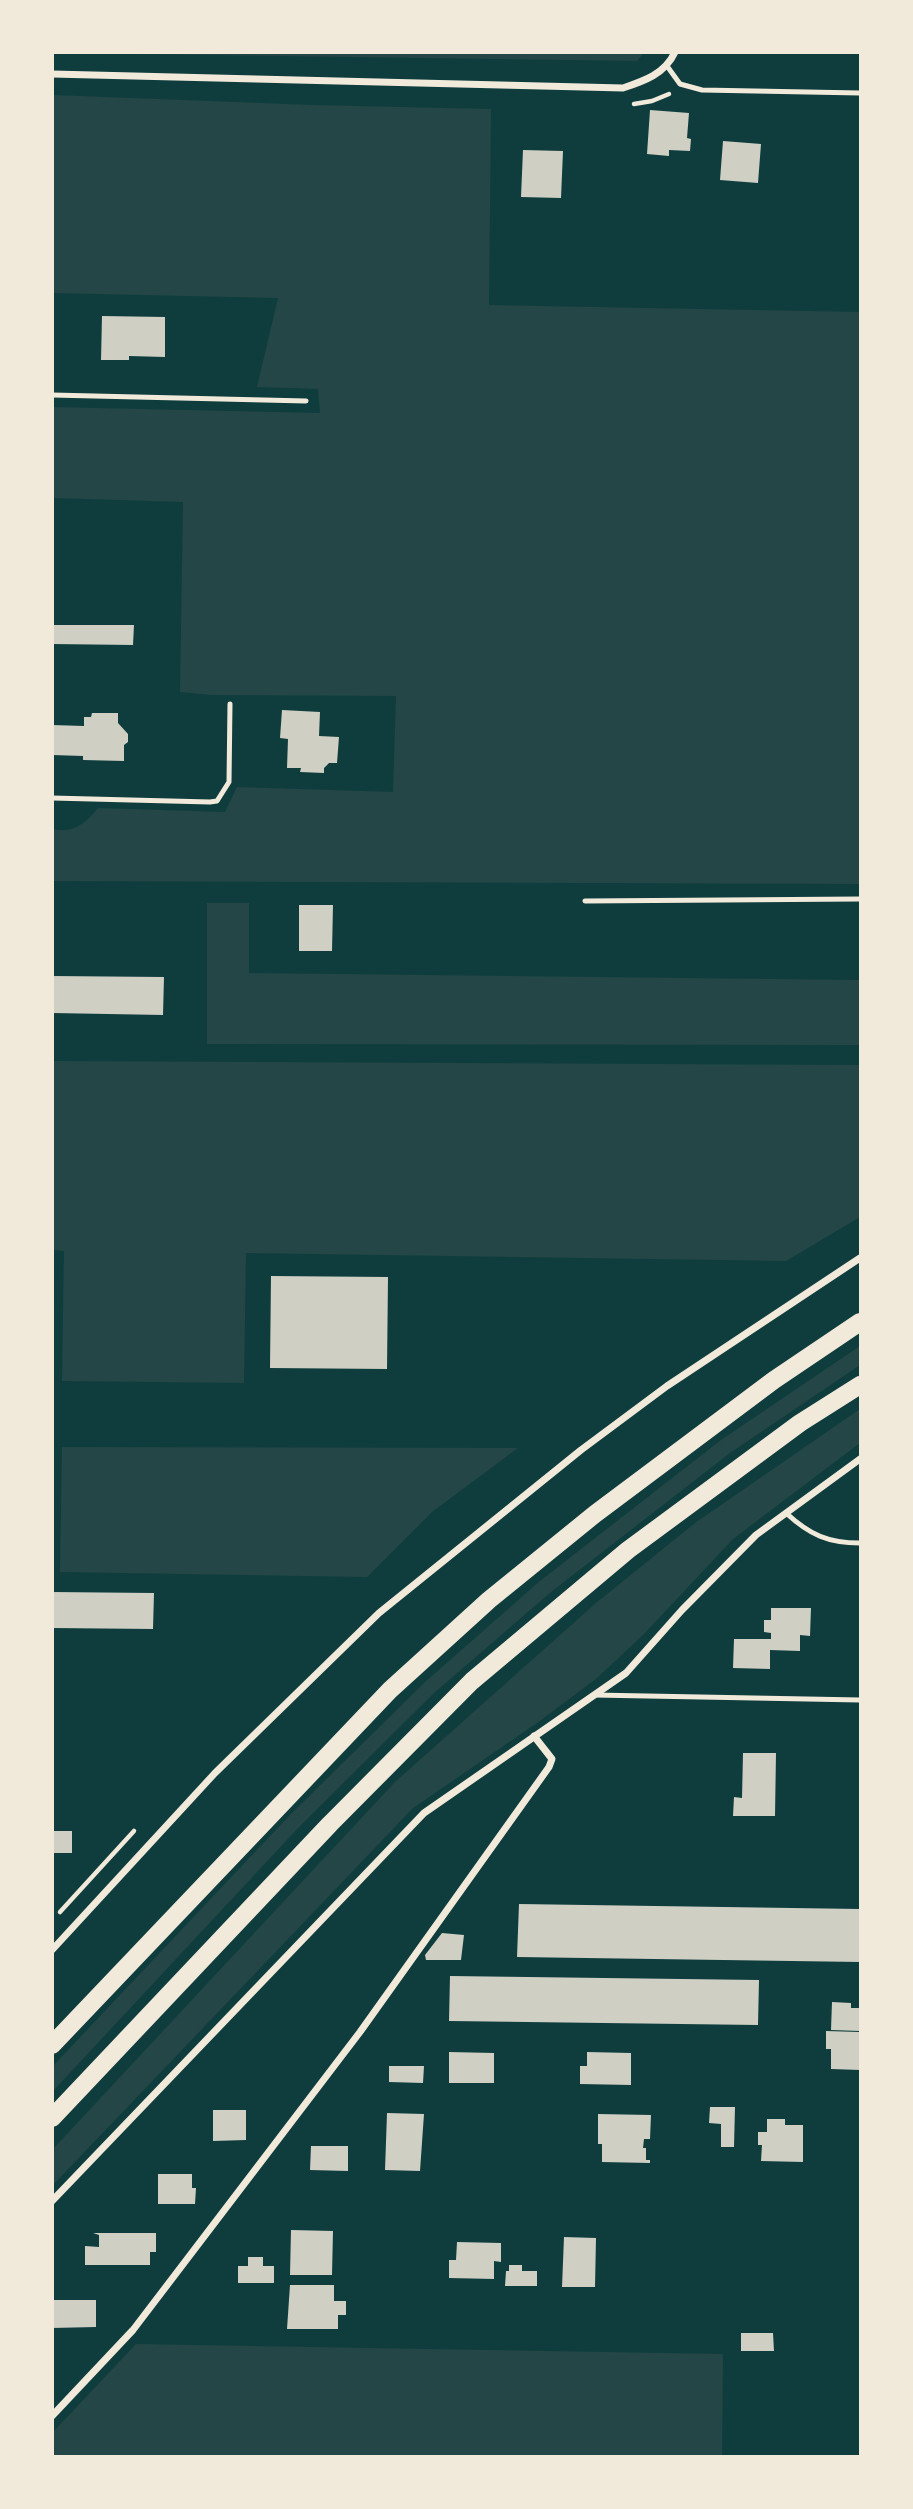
<!DOCTYPE html>
<html>
<head>
<meta charset="utf-8">
<style>
  body { margin:0 }
  #map { position:relative; width:913px; height:2509px; overflow:hidden; background:#0f3d3e; font-family:"Exo 2",sans-serif }
  canvas { display:block }
  .frame { position:absolute; inset:0; border:54px solid #f1e9da; pointer-events:none }
</style>
</head>
<body>
<div id="map">
<canvas width="913" height="2509"></canvas>
<div class="frame"></div>
</div>
<script>
const context = document.querySelector('canvas').getContext('2d');
context.lineJoin = 'round';
function fillPath(path, color) {
  context.fillStyle = color;
  context.fill(path, 'evenodd');
}
function trace(path, color, width, dash) {
  context.strokeStyle = color;
  context.lineWidth = width;
  context.lineCap = dash ? 'butt' : 'round';
  context.setLineDash(dash || []);
  context.stroke(path);
}
fillPath(new Path2D(`
  M 62,53 L 644,52 L 644,53 L 637,61 Z
  M 54,95 L 312,105 L 491,109 L 489,305 L 860,312 L 860,884 L 53,881 L 53,829 C 73,834 86,823 98,808 L 225,812 L 237,787 L 393,792 L 396,696 L 212,695 L 180,692 L 183,502 L 53,498 L 53,407 L 320,413 L 318,389 L 257,387 L 278,298 L 53,293 Z
  M 207,903 L 249,903 L 249,973 L 860,980 L 860,1045 L 207,1044 Z
  M 53,1061 L 860,1065 L 860,1217 L 786,1261 L 246,1253 L 244,1383 L 62,1381 L 64,1251 L 53,1250 Z
  M 860,1346 L 860,1365 L 730,1453 L 551,1592 L 434,1693 L 299,1827 L 53,2091 L 53,2066 L 288,1817 L 425,1682 L 540,1581 L 721,1440 Z
  M 860,1409 L 860,1443 L 733,1539 L 644,1634 L 597,1678 L 537,1723 L 413,1808 L 53,2185 L 53,2149 L 395,1782 L 596,1603 L 695,1523 Z
  M 62,1447 L 518,1448 L 432,1512 L 367,1577 L 60,1572 Z
  M 136,2344 L 723,2354 L 722,2456 L 53,2456 L 53,2432 Z`), '#244646');
fillPath(new Path2D(`
  M 650,110 L 689,113 L 687,138 L 691,139 L 690,151 L 669,150 L 669,156 L 647,154 Z
  M 723,141 L 761,144 L 758,183 L 720,180 Z
  M 523,150 L 563,151 L 561,198 L 521,197 Z
  M 102,316 L 165,317 L 165,357 L 129,356 L 129,360 L 101,360 Z
  M 52,625 L 134,625 L 133,645 L 52,644 Z
  M 282,710 L 320,712 L 319,736 L 339,737 L 337,763 L 329,763 L 324,768 L 324,773 L 300,772 L 301,768 L 287,768 L 288,739 L 280,738 Z
  M 92,713 L 118,713 L 118,723 L 128,734 L 128,742 L 124,745 L 124,761 L 83,760 L 83,756 L 52,755 L 52,725 L 84,726 L 84,717 L 91,717 Z
  M 299,905 L 333,905 L 332,951 L 299,951 Z
  M 52,976 L 164,977 L 163,1015 L 52,1013 Z
  M 271,1276 L 388,1277 L 387,1369 L 270,1368 Z
  M 52,1592 L 154,1593 L 153,1629 L 52,1628 Z
  M 771,1608 L 811,1608 L 810,1636 L 800,1635 L 800,1651 L 770,1650 L 770,1669 L 733,1668 L 734,1639 L 771,1639 L 771,1633 L 764,1632 L 764,1620 L 771,1620 Z
  M 743,1753 L 776,1753 L 775,1816 L 733,1816 L 734,1797 L 742,1798 Z
  M 52,1831 L 72,1831 L 72,1853 L 52,1853 Z
  M 519,1904 L 860,1909 L 860,1962 L 517,1957 Z
  M 442,1933 L 464,1935 L 461,1960 L 426,1960 L 425,1955 Z
  M 450,1976 L 759,1980 L 758,2025 L 449,2021 Z
  M 832,2002 L 851,2003 L 851,2008 L 860,2008 L 860,2031 L 831,2030 Z
  M 826,2031 L 860,2032 L 860,2070 L 831,2069 L 831,2049 L 826,2049 Z
  M 449,2052 L 494,2053 L 494,2083 L 449,2083 Z
  M 587,2052 L 631,2053 L 631,2085 L 580,2084 L 580,2066 L 587,2066 Z
  M 389,2066 L 424,2066 L 423,2083 L 389,2082 Z
  M 710,2107 L 735,2107 L 734,2147 L 721,2147 L 721,2124 L 709,2123 Z
  M 213,2110 L 246,2110 L 246,2140 L 213,2141 Z
  M 387,2113 L 424,2114 L 420,2171 L 385,2170 Z
  M 598,2114 L 651,2115 L 650,2139 L 644,2139 L 643,2148 L 646,2148 L 646,2160 L 650,2160 L 650,2163 L 602,2162 L 602,2144 L 598,2144 Z
  M 767,2119 L 785,2119 L 785,2125 L 803,2125 L 803,2162 L 761,2161 L 762,2145 L 758,2145 L 758,2132 L 767,2132 Z
  M 311,2146 L 348,2146 L 348,2171 L 310,2170 Z
  M 158,2174 L 192,2174 L 192,2188 L 196,2188 L 195,2204 L 158,2204 Z
  M 291,2230 L 333,2231 L 332,2275 L 290,2275 Z
  M 93,2233 L 156,2233 L 156,2252 L 150,2252 L 150,2265 L 85,2265 L 85,2246 L 99,2247 L 99,2235 Z
  M 564,2237 L 596,2238 L 595,2287 L 562,2287 Z
  M 457,2242 L 501,2243 L 501,2262 L 494,2261 L 494,2279 L 449,2278 L 449,2260 L 456,2260 Z
  M 248,2257 L 263,2257 L 263,2266 L 274,2266 L 274,2283 L 238,2283 L 238,2266 L 248,2266 Z
  M 509,2265 L 522,2265 L 522,2271 L 537,2271 L 537,2286 L 505,2286 L 506,2271 L 509,2271 Z
  M 290,2285 L 334,2285 L 334,2301 L 346,2301 L 346,2315 L 338,2315 L 338,2329 L 287,2329 Z
  M 52,2300 L 96,2300 L 96,2327 L 52,2328 Z
  M 741,2333 L 773,2333 L 774,2351 L 741,2351 Z`), '#cfcfc3');
trace(new Path2D(`
  M 634,104 L 652,101 L 669,94
  M 60,1912 L 134,1831`), '#f1e9da', 4.5);
trace(new Path2D(`
  M 667,66 L 680,84 L 702,90 L 860,93
  M 52,395 L 306,401
  M 52,798 L 210,802 L 217,801 L 229,782 L 230,704
  M 585,901 L 860,899
  M 786,1513 C 810,1535 828,1543 860,1543
  M 594,1695 L 860,1700`), '#f1e9da', 5);
trace(new Path2D(`
  M 52,74 L 623,88 C 644,81 665,74 675,52
  M 52,1950 L 215,1773 L 379,1613 L 581,1450 L 667,1386 L 860,1258
  M 52,2201 L 424,1813 L 626,1673 L 682,1610 L 756,1535 L 860,1459
  M 52,2416 L 133,2330 L 360,2032 L 549,1767 L 552,1759 L 534,1736`), '#f1e9da', 7);
trace(new Path2D(`
  M 52,2045 L 390,1690 L 489,1600 L 595,1514 L 774,1380 L 860,1322
  M 52,2118 L 330,1824 L 472,1681 L 628,1550 L 800,1423 L 860,1385`), '#f1e9da', 18);
</script>
</body>
</html>
